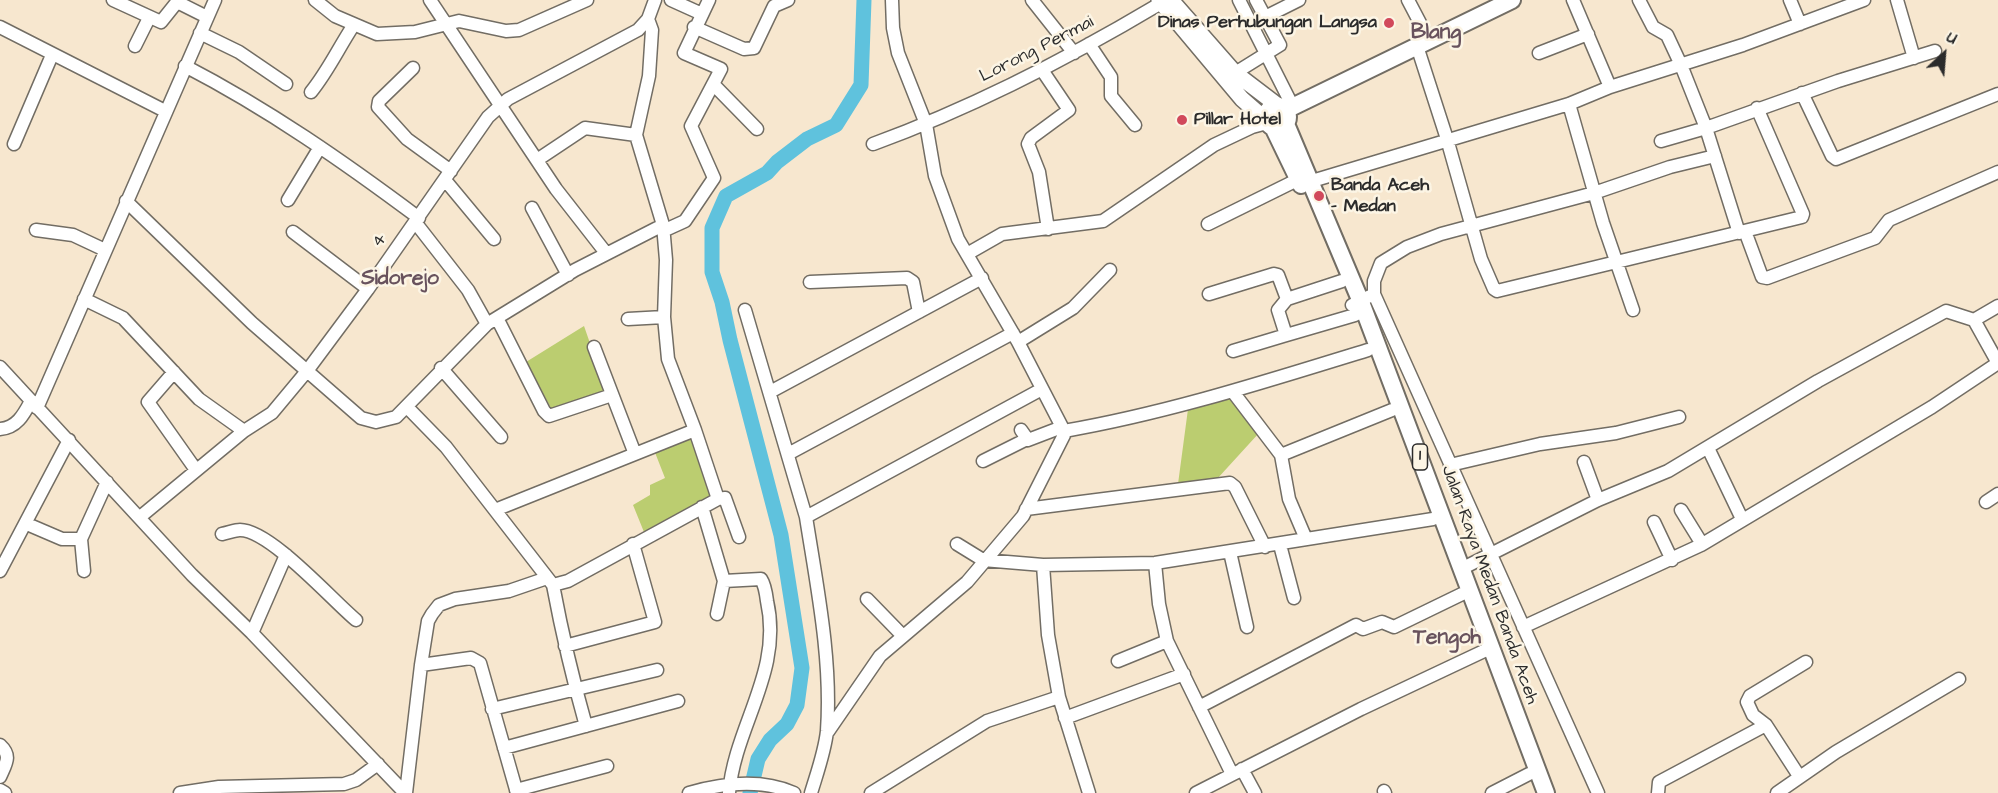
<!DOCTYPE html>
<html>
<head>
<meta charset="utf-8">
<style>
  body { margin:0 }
  #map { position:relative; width:1998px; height:793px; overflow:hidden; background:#f7e7cf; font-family:"Architects Daughter",sans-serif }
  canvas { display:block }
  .north { position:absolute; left:1914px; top:24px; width:60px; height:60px; -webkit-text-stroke:4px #fcf5e5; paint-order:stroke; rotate:26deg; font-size:16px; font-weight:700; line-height:24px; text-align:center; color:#2b2b2b }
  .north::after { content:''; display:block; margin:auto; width:21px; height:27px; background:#2b2b2b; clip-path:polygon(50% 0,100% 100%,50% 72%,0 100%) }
</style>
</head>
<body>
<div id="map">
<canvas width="1998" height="793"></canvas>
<div class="north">U</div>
</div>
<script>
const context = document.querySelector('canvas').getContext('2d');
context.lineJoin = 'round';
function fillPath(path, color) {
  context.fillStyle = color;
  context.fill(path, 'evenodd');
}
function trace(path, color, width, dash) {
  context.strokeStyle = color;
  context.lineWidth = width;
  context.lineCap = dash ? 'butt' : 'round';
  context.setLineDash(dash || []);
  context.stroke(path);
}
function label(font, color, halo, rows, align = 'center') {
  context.font = font + ' "Architects Daughter",sans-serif';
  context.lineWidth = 5;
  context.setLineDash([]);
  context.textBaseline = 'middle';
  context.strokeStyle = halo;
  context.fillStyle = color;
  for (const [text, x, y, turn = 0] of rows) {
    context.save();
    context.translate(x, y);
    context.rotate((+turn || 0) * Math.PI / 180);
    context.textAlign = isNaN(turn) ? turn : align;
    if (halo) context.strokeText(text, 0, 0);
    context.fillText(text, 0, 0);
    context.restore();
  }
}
fillPath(new Path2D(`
  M 584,326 L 607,392 L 553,412 L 526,362 Z
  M 1229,397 L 1259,433 L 1217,479 L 1178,484 L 1188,409 Z
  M 693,434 L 712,496 L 644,532 L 633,505 L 650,495 L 650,485 L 665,478 L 654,450 Z`), '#bbcd70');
trace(new Path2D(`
  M 750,793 L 758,759 L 770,740 L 787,724 L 797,705 L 802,668 L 781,535 L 730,340 L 722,302 L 712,272 L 712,228 L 726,196 L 767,173 L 777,162 L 807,139 L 836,125 L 861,85 L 864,0`), '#5fc2dd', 15);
const minor = new Path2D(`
  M 113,0 L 161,22 L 177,2 L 207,17
  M 315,0 L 335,16 L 377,34 L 415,32 L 459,21 L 506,31 L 519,30 L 587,0
  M 430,0 L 556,189 L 606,253
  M 671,0 L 702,14
  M 1032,0 L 1074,53
  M 1239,0 L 1293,107
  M 1408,0 L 1429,40
  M 1573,0 L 1610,87
  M 1639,0 L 1653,27 L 1667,35 L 1681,65 L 1706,128 L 1739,233
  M 1790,0 L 1800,24
  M 1897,0 L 1914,58
  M 1265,17 L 1299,0
  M 0,27 L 165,111
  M 694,27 L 744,49 L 754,48 L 774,6 L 788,0
  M 200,33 L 239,52 L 286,84
  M 1089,44 L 1111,77 L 1111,96 L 1135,125
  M 135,46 L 149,18
  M 1417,46 L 1447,139 L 1481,259 L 1494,289 L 1497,291 L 1802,217 L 1803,214 L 1757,108
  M 1539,53 L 1588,34
  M 185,66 C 268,109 344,162 419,218
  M 413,68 L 379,101 L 378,107 L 407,139 L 451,171
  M 1042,70 L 1069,110 L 1031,138 L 1028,144 L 1039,172 L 1048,229
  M 1235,73 L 1280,45 L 1256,0
  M 713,84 L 757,129
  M 311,92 C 328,71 338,49 353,26
  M 1802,93 L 1832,156 L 1836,159 L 1998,94
  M 1569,104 L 1603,223 L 1633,310
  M 1661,141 L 1706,128 L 1838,81 L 1935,51
  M 14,144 L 52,55
  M 873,144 C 974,107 1069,58 1161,3
  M 537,160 L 585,128 L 636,135
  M 445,180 L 494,239
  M 1312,181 L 1569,104 L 1610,87 L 1743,45 L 1864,0
  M 288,200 L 320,147
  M 126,201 L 252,323 L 361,418 L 376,422 L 396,417 L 487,324 L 575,270 L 663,225
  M 532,208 L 568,275
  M 415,222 L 468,290 L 487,324
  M 1208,224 L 1299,179
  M 36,230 L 73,235 L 105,250
  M 663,231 L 685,221 L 714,178 L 691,126 L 721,69 L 684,53 L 709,0
  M 1745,231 L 1762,277 L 1767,278 L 1875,238 L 1889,220 L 1998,172
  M 293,232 L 368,289
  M 967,254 L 1002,234 L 1103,221 L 1214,145 L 1252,127 L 1267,123
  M 810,282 L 907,278 L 913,282 L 919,312
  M 1209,294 L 1274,274 L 1278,275 L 1287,299 L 1342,281
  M 1374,294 L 1598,793
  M 84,299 L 123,318 L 199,399 L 244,431
  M 1352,305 L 1374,294 L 1374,281 L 1381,263 L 1407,247 L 1441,234 L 1594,193 L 1670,167 L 1715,156
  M 745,310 L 806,517 L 1042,389
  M 497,318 L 544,411 L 549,416 L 612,395
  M 628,319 L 664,317
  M 1974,320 L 1998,363
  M 1283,336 L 1355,315
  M 1018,342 L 1073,308 L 1110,270
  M 594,347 L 635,454
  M 1233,351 L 1283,336 L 1285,332 L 1278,310 L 1287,299
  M 0,367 L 192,575 L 252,633 L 405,793
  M 441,368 L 501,437
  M 174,372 L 148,402 L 196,470
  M 770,392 L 982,278
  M 1233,392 L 1281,455 L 1392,410
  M 37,408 L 215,0
  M 408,408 L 446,447 L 553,585 L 568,581 L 718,499 L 695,430 L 668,359 L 664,317 L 666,260 L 663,225 L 636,135 L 649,76 L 652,30 L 648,19
  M 0,429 C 17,428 24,414 31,401
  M 1021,430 L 1028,440 L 1062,427
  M 1064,431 C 1168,413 1267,381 1368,350
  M 1708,448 L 1742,519
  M 788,454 L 1013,333
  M 1281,455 L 1289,499 L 1306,539
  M 983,461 L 1027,439
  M 1584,462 L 1598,500
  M 1450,465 L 1540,444 L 1616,433 L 1679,417
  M 718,499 L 725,498 L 739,537
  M 1986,502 L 1998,494
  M 702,507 L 724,581 L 717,614
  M 1026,509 L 1230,483 L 1235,487 L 1265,547
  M 495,510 L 695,430
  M 1681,510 L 1702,544
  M 140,517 L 244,431 L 272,413 L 307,371 L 368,289 L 488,117 L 508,99 L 638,30 L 648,19 L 655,0
  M 806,517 C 817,587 832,660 827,731 C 825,751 817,773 811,793
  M 1654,522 L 1672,560
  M 27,524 L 62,539 L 81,539 L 107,482
  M 222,534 C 228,533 235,530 240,530 C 270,530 332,600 356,620
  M 81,539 L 84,571
  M 957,544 L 983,560 L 1043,565 L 1155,563 L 1433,519
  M 1280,545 L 1294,598
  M 1230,552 L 1247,627
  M 1155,563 L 1159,604 L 1167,641 L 1232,774
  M 1043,565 L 1048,635 L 1059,697 L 1089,793
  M 1463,568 L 1598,500 L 1668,471 L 1818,381 L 1946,311 L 1974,320 L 1998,306
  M 0,571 L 69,440
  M 724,581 L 761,579 C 765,585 766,593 767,601 C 783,672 735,725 729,793
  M 553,585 C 562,633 573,680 586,726
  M 867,599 L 902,635
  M 1523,627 L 1701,545 L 1932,407 L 1998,363
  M 252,633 L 286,555
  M 565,646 L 655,622 L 633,544
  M 1118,661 L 1167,641
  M 421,665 L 471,658 L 480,663 L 517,793
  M 1199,707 L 1356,625 L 1363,629 L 1382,622 L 1394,627 L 1462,594
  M 492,709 L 657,670
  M 1065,718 L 1184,674
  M 827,733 L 880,656 L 967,582 L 1023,516 L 1064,435 L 1062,427 L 1018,342 L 958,239 L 935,176 L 926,124 L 898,53 L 893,28 L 892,0
  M 0,745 C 12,756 6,763 0,777
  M 504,748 L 678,701
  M 1242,769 L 1255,793
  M 1799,776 L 1766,725 L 1753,715 L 1747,702 L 1750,696 L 1806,662
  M 0,790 L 5,793
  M 516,790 L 607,766
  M 1384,791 L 1385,793
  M 180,793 L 219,787 L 344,784 L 356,780 L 378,764
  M 406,793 L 421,665 L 428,621 L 432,614 L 439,605 L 455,599 L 509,591 L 547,578
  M 689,793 C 723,783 760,778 794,793
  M 871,793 L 987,721 L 1059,697
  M 1196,793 L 1361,709 L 1484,651
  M 1492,793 L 1529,774
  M 1658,793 L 1659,782 L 1766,725
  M 1777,793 L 1836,752 L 1959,679`);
const major = new Path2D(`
  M 1159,0 L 1242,99 L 1266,120
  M 1171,0 L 1235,73 L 1277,105`);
const highway = new Path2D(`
  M1266 117a11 11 0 1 1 22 0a11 11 0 1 1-22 0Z
  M 1286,110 L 1512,0
  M 1286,124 L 1361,302 L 1546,793
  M 1273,127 L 1301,185`);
trace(minor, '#726d64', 15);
trace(major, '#726d64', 18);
trace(highway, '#726d64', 20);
trace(minor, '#fff', 12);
trace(major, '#fff', 15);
trace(highway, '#fff', 16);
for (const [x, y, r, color] of [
  [1389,23,6,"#d1495b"],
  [1182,120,6,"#d1495b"],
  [1319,196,6,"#d1495b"]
]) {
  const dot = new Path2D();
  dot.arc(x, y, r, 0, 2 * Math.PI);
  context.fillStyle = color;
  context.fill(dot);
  trace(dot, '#fcf5e5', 2);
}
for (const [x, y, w] of [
  [1420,457,15]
]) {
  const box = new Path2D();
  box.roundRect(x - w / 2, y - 13, w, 26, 4.5);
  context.fillStyle = '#fcf5e5';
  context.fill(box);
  trace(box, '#2b2b2b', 1.5);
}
label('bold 16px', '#2b2b2b', null, [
  ["1",1420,457]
]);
label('bold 18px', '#2b2b2b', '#fcf5e5', [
  ["Dinas Perhubungan Langsa",1377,23,"right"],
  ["Pillar Hotel",1194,120],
  ["Banda Aceh",1331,186],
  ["- Medan",1331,207]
], 'left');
label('18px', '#2b2b2b', '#fcf5e5', [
  ["Lorong Permai",1037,50,-27],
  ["4",380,241,-55],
  ["Jalan Raya Medan Banda Aceh",1489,585,70]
]);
label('bold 21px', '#68525d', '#fcf5e5', [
  ["Blang",1436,34],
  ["Sidorejo",400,280],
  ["Tengoh",1447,639]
]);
</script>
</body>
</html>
